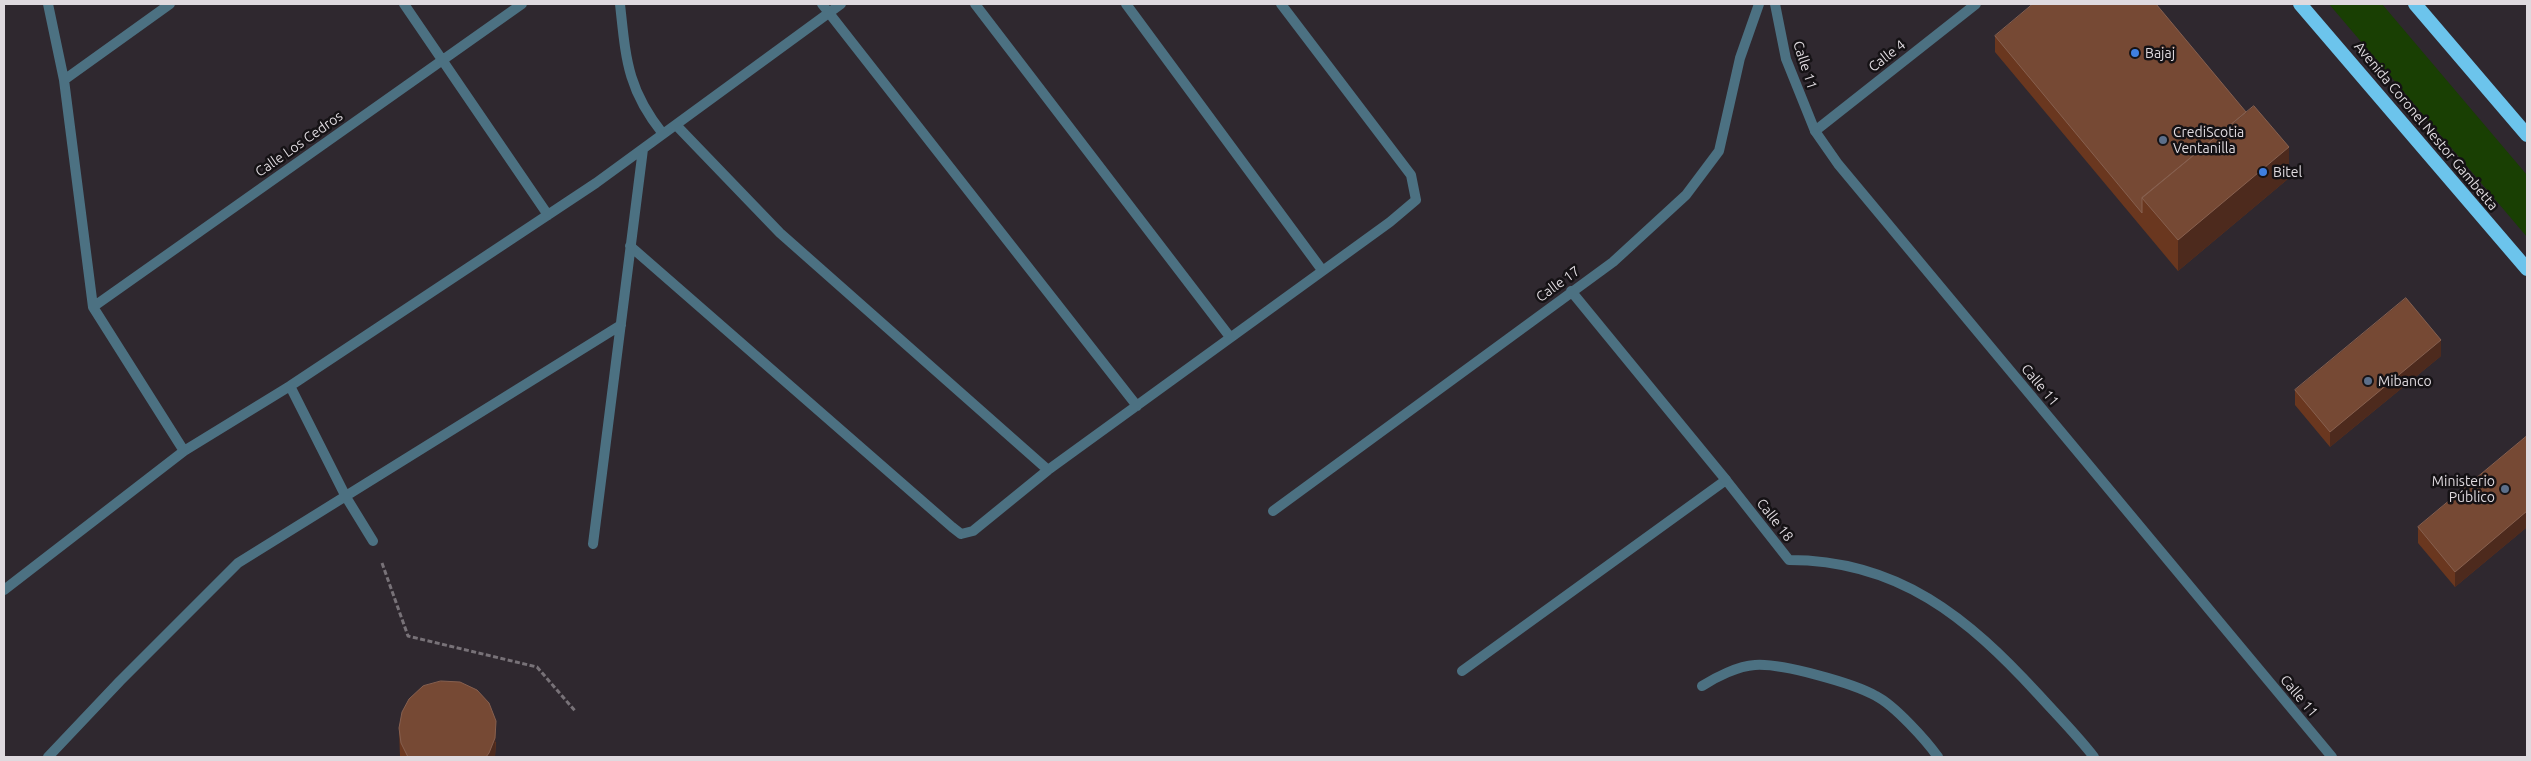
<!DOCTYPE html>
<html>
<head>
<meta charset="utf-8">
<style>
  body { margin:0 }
  #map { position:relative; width:2531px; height:761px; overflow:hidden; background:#2f282f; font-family:Ubuntu,sans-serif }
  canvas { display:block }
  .frame { position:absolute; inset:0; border:5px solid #dfdadf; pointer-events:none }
</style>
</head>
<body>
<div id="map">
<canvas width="2531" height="761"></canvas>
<div class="frame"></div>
</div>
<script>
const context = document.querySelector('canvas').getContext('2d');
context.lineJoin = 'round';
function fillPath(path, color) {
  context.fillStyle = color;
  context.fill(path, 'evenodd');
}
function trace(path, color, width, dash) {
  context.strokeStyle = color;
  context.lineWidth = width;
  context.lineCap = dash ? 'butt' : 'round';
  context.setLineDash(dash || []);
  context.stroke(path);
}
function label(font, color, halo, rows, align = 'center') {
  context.font = font + ' Ubuntu,sans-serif';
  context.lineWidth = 5;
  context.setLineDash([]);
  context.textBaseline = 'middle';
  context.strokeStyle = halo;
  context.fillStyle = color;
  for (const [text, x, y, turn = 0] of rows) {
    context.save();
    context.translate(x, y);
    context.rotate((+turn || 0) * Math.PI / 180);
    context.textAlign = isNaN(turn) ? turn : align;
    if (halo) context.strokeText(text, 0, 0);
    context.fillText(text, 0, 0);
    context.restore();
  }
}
fillPath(new Path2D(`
  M 2329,4 L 2382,4 L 2527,175 L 2527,237 Z`), '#193f03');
trace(new Path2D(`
  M 382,563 L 408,636 L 537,667 L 576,712`), '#787278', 3, [5, 2.5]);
trace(new Path2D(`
  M 1462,671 L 1726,480 L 1789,560 C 1899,560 1968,618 2038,694 C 2057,715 2077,735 2094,757
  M 1702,686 C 1716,677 1738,666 1755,665 C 1781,663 1853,683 1876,696 C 1894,705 1926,740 1938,757`), '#4c7182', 10);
trace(new Path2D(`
  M 48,4 L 64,80 L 93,307 L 184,451
  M 404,4 L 548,215
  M 620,4 C 626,59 627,89 663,134
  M 822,4 L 1137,406
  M 975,4 L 1230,337
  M 1126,4 L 1322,270
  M 64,80 L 170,4
  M 676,125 L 780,233 L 1048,470
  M 1815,131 L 1976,4
  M 630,246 L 952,527 L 961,534 L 973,531 L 1048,470 L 1390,222 L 1416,200 L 1411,175 L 1281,4
  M 1571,291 L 1726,480
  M 93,307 L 522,4
  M 290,386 L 346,497 L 373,541
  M 1273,511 L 1613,262 L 1686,195 L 1719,151 L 1740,58 L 1759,4
  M 593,544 L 643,149
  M 4,590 L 184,451 L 290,386 L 596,183 L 841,4
  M 48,757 L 120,681 L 238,563 L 621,325`), '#4c7182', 10);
trace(new Path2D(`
  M 1775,4 L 1786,59 L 1815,131 L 1838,164 L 2332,757`), '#4c7182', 10);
trace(new Path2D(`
  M 2300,4 L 2527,269
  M 2415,4 L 2527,135`), '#6cc4ec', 14);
fillPath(new Path2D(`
  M 1995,36 L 2289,178 L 2178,271 L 1995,52 Z
  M 2441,356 L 2330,447 L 2295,405 L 2295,390 Z
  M 2527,436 L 2527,527 L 2455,587 L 2418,543 L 2418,527 Z
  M 399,728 L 496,742 L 495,757 L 400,757 Z`), '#6a371f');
fillPath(new Path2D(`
  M 2289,147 L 2289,178 L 2178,271 L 2178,240 Z
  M 2441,340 L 2441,356 L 2330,447 L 2330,432 Z
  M 2527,511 L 2527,527 L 2455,587 L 2455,572 Z
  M 496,721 L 495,757 L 486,757 Z`), '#4d2a1d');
const building = new Path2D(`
  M 2033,4 L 2156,4 L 2246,112 L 2142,198 L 2142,213 L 1995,36 Z
  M 2254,106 L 2289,147 L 2178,240 L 2142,198 Z
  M 2406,298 L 2441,340 L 2330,432 L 2295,390 Z
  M 2527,436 L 2527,511 L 2455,572 L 2418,527 Z
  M 441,681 L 460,682 L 477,690 L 489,703 L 496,721 L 495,738 L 489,753 L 486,757 L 408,757 L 401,743 L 399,728 L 402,712 L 409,699 L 423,686 Z`);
fillPath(building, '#764934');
trace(building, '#87604f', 1);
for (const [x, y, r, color] of [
  [2135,53,5,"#3f7fe0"],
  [2163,140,5,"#5c6f8a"],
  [2263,172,5,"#3f7fe0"],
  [2368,381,5,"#5c6f8a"],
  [2505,489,5,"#5c6f8a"]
]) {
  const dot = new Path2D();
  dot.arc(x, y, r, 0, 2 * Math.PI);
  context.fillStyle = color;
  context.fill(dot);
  trace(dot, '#151215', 2);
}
label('14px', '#dfdadf', '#151215', [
  ["Bajaj",2145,53],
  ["CrediScotia",2173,132],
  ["Ventanilla",2173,148],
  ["Bitel",2273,172],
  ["Mibanco",2378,381],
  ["Ministerio",2495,481,"right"],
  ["Público",2495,497,"right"]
], 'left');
label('14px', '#dfdadf', '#151215', [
  ["Calle 4",1887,56,-38],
  ["Calle 11",1805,65,72],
  ["Avenida Coronel Nestor Gambetta",2426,126,50],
  ["Calle Los Cedros",299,144,-35],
  ["Calle 17",1558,284,-36],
  ["Calle 11",2040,385,50],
  ["Calle 18",1775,520,52],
  ["Calle 11",2299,696,50]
]);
</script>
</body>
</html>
